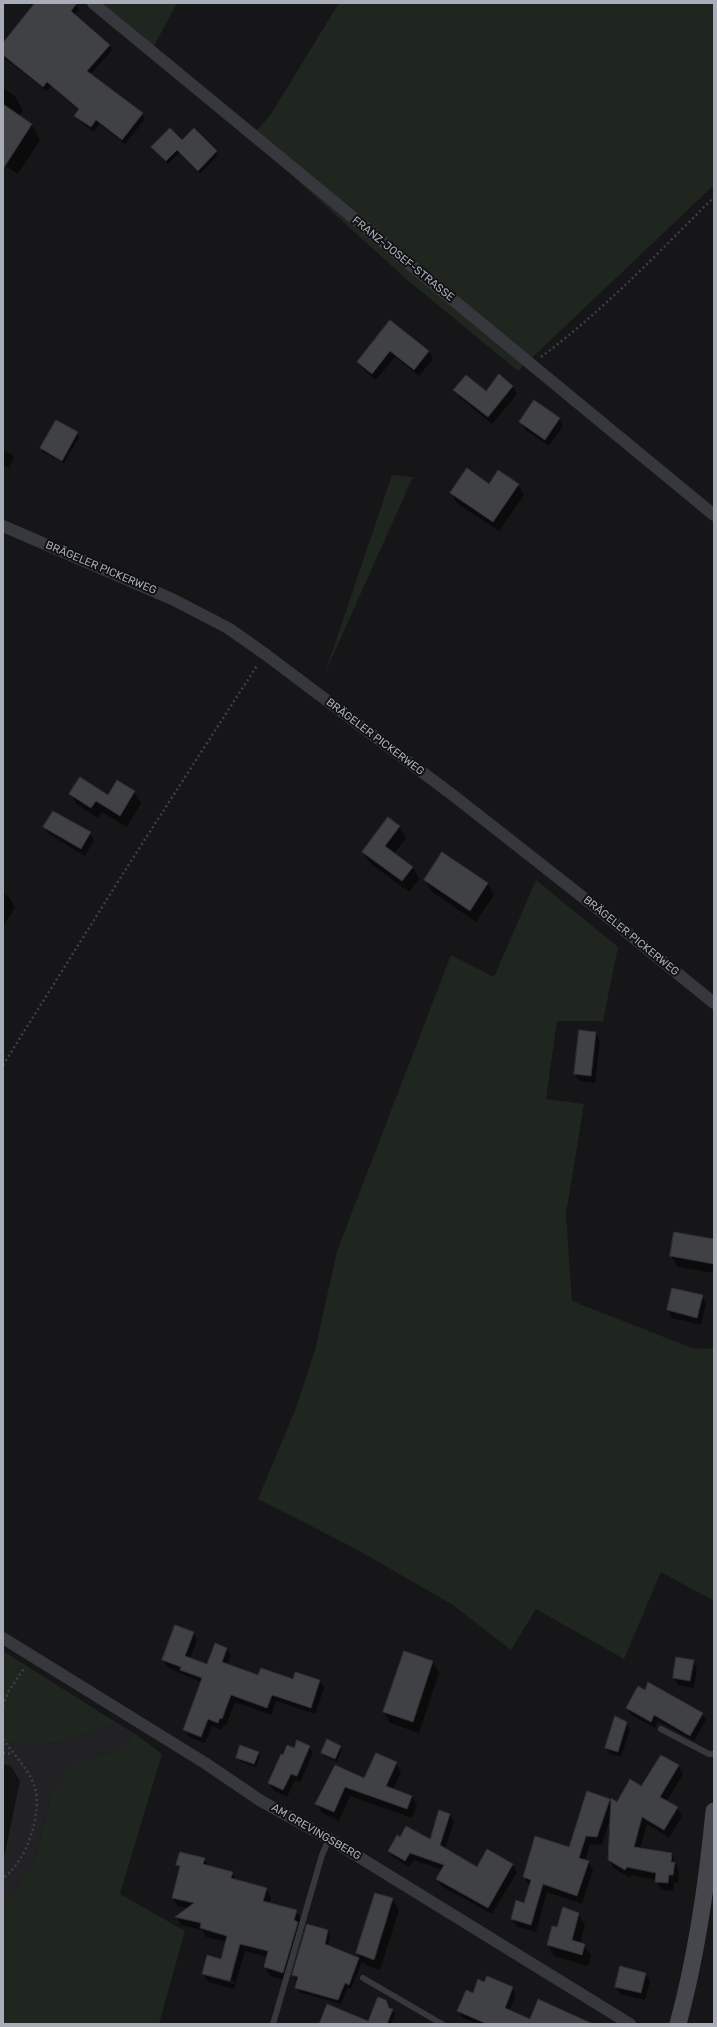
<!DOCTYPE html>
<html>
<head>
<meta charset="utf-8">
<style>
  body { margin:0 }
  #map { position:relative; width:717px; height:2027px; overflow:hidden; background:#161618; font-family:Rubik,sans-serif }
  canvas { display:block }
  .frame { position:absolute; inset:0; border:4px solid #a8adb8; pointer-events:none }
</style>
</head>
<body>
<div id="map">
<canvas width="717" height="2027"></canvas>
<div class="frame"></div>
</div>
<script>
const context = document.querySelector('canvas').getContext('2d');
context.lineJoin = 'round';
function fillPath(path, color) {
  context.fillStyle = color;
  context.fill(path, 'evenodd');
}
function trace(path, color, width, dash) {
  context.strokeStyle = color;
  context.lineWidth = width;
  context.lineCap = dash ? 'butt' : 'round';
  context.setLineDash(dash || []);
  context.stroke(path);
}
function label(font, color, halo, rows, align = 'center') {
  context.font = font + ' Rubik,sans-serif';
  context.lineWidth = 4;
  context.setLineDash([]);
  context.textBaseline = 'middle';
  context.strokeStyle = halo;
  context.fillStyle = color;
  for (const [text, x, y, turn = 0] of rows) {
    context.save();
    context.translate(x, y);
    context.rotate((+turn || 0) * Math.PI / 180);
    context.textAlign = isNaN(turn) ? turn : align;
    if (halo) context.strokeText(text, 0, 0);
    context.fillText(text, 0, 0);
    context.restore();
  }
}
fillPath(new Path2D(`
  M 117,1723 L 134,1733 L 122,1749 L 81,1761 L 50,1798 L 36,1855 L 18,1886 L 3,1900 L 3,1742 L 28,1746 L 55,1743 Z`), '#222225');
fillPath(new Path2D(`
  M 103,3 L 177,3 L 154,46 Z
  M 339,3 L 714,3 L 714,185 L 518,371 L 405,278 L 251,138 L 271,114 Z
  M 392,475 L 413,477 L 325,673 Z
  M 536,880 L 618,947 L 603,1021 L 557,1021 L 546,1099 L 584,1104 L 566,1214 L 572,1301 L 692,1348 L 714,1349 L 714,1601 L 661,1572 L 624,1659 L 536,1609 L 511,1650 L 453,1605 L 356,1549 L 258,1499 L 296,1408 L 315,1350 L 337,1251 L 451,955 L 494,977 Z
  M 3,1651 L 117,1723 L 55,1743 L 28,1746 L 3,1742 Z
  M 134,1733 L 162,1754 L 120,1894 L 185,1931 L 159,2024 L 3,2024 L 3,1900 L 18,1886 L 36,1855 L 50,1798 L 65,1776 L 81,1761 L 122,1749 Z`), '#1e261f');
fillPath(new Path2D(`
  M 36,3 L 74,3 L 79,10 L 74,15 L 109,45 L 112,50 L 90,75 L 142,114 L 145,119 L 125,144 L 99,124 L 94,132 L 79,121 L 76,116 L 79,110 L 51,86 L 47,91 L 3,57 L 3,44 Z
  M 3,88 L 15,96 L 23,110 L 19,117 L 32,125 L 40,140 L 18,174 L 3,164 Z
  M 182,141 L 216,152 L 218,155 L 200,174 L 179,153 L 168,164 L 153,147 Z
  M 390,321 L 429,351 L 433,359 L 419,376 L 395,357 L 376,380 L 363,369 L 358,362 Z
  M 512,386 L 517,394 L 492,424 L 459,397 L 455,390 L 486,392 Z
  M 559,419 L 563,426 L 549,446 L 525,430 L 521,422 Z
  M 77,433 L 79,437 L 64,463 L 43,452 L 41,448 Z
  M 3,450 L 12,455 L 14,458 L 9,468 L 3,465 Z
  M 489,485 L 518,485 L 524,495 L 499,531 L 457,503 L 451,493 Z
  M 117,782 L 134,792 L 141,803 L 127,827 L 102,812 L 98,818 L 77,805 L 71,794 L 109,796 Z
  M 399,826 L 406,838 L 394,854 L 413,867 L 419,879 L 409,892 L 370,863 L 363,852 Z
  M 45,827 L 90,833 L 94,840 L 85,856 L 49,834 Z
  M 443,854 L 488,884 L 494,895 L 476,922 L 431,891 L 425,880 Z
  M 3,893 L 9,897 L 15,907 L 3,927 Z
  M 580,1032 L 596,1033 L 600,1041 L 595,1083 L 579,1081 L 575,1074 Z
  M 714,1240 L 714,1273 L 678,1267 L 671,1256 Z
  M 672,1289 L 702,1296 L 706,1303 L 701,1325 L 672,1318 L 668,1310 Z
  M 193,1632 L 197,1640 L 190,1659 L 208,1666 L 227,1648 L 231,1656 L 227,1665 L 259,1677 L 294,1680 L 296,1673 L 320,1681 L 324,1688 L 315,1714 L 276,1701 L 271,1715 L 235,1702 L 226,1726 L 224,1725 L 222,1730 L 212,1726 L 205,1743 L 189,1737 L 185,1730 L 202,1683 L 167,1667 L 163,1660 Z
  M 404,1652 L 433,1662 L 439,1673 L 419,1733 L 390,1723 L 384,1712 Z
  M 693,1661 L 697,1668 L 694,1688 L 678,1685 L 674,1678 Z
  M 638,1687 L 702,1714 L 706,1720 L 694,1741 L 658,1721 L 655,1728 L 631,1715 L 627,1708 Z
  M 626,1723 L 630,1729 L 621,1757 L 610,1754 L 606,1748 Z
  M 309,1746 L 313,1753 L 300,1783 L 295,1780 L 287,1797 L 273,1790 L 269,1783 L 294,1750 Z
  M 340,1746 L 342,1750 L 337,1762 L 324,1756 L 322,1753 Z
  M 258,1753 L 260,1756 L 256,1767 L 239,1761 L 237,1758 Z
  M 396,1763 L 401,1772 L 393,1790 L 412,1796 L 417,1806 L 412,1818 L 350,1796 L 339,1821 L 322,1813 L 317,1804 L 335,1767 L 365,1780 Z
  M 3,1764 L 11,1766 L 20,1781 L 3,1863 Z
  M 678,1766 L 683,1774 L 666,1802 L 677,1808 L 682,1816 L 669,1838 L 647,1824 L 640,1849 L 672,1854 L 679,1872 L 678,1883 L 674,1883 L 673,1891 L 661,1890 L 656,1880 L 631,1875 L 630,1878 L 614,1868 L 609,1860 L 610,1819 L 602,1845 L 590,1844 L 585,1861 L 588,1862 L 593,1870 L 582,1904 L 547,1892 L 536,1932 L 517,1927 L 512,1918 L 525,1904 L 530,1886 L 524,1877 L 570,1848 L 609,1799 L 611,1803 L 617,1803 Z
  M 440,1811 L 450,1815 L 454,1822 L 445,1849 L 477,1869 L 488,1851 L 513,1865 L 517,1872 L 492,1914 L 441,1886 L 437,1879 L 443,1870 L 414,1860 L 409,1867 L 393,1857 L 389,1851 L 430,1841 Z
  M 204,1859 L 209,1867 L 232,1873 L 236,1880 L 266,1889 L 271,1897 L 269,1903 L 296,1911 L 301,1919 L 288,1981 L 270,1976 L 265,1967 L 267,1957 L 245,1951 L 234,1989 L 208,1982 L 203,1974 L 222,1960 L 227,1942 L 206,1937 L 202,1930 L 181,1925 L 177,1917 L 188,1908 L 178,1906 L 173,1898 L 180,1870 L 178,1865 ZM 208,1974 L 235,1982 L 234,1984 L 208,1976 Z
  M 392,1899 L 399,1910 L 380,1970 L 364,1964 L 362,1962 L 351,1989 L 348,1987 L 341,2004 L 299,1992 L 297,1987 L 299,1980 L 296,1980 L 293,1975 L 328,1931 L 330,1936 L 328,1946 L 361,1960 L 357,1953 Z
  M 578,1913 L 585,1925 L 580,1944 L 584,1945 L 591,1956 L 588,1966 L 554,1956 L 548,1945 L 557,1929 Z
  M 645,1973 L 650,1981 L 645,2000 L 620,1994 L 616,1986 Z
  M 487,1977 L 513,1988 L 516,1995 L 509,2011 L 517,2024 L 477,2024 L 462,2017 L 459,2011 L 485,1983 Z
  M 386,2001 L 395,2015 L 391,2024 L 320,2024 L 368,2022 Z`), '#0007');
const building = new Path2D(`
  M 35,3 L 77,3 L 71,11 L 110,45 L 87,71 L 143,113 L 122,140 L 96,120 L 91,127 L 74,116 L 79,109 L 47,82 L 43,87 L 3,55 L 3,43 Z
  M 3,104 L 32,124 L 3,169 Z
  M 170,128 L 182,140 L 194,128 L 217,151 L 198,171 L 177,150 L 166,161 L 151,147 Z
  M 390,320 L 429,351 L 414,370 L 390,351 L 372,374 L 357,362 Z
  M 499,374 L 513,386 L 488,417 L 453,390 L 466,375 L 486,391 Z
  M 534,400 L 560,418 L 545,440 L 519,422 Z
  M 56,420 L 78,432 L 62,461 L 40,448 Z
  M 467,468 L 489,484 L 498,470 L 519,484 L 493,522 L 450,493 Z
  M 80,777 L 108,795 L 117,780 L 135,791 L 120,816 L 96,801 L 91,808 L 69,794 Z
  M 53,811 L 91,832 L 81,849 L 43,827 Z
  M 388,817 L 400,826 L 385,846 L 413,867 L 402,881 L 362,852 Z
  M 442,852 L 488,883 L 470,911 L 424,880 Z
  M 579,1030 L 596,1032 L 591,1076 L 574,1074 Z
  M 674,1232 L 714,1239 L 714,1264 L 670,1256 Z
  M 672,1288 L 703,1295 L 697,1318 L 667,1310 Z
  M 175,1625 L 194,1632 L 185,1656 L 207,1664 L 215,1643 L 227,1648 L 222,1662 L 258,1675 L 261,1668 L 293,1679 L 295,1672 L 320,1680 L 311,1708 L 272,1695 L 267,1708 L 231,1695 L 222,1719 L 220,1718 L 218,1723 L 208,1719 L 201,1737 L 183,1730 L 202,1678 L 180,1670 L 181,1667 L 162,1660 Z
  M 404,1651 L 433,1661 L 413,1722 L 383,1712 Z
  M 676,1657 L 694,1660 L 690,1681 L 673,1678 Z
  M 648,1682 L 703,1713 L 690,1736 L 654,1715 L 651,1722 L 626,1708 L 638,1686 L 645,1690 Z
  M 615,1716 L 627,1722 L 618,1752 L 605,1748 Z
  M 327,1739 L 341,1746 L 335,1759 L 321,1753 Z
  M 297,1740 L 310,1746 L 297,1776 L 291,1774 L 283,1790 L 268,1783 L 281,1754 L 283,1755 L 287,1745 L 294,1748 Z
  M 240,1745 L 259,1752 L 254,1764 L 236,1758 Z
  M 376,1753 L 397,1762 L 386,1786 L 412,1796 L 407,1809 L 345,1787 L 334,1812 L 315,1804 L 335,1765 L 364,1778 Z
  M 661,1755 L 679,1765 L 660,1797 L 678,1807 L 664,1830 L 642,1817 L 634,1847 L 672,1853 L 671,1862 L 675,1862 L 673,1875 L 669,1875 L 668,1883 L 655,1882 L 656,1873 L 627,1867 L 625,1870 L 608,1860 L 611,1798 L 617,1802 L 630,1779 L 641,1786 Z
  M 587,1791 L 610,1799 L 597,1837 L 586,1836 L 579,1858 L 589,1861 L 577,1896 L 543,1884 L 531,1925 L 511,1919 L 516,1900 L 524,1903 L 531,1880 L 523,1877 L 535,1836 L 569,1847 Z
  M 439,1810 L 450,1814 L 440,1845 L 477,1867 L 487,1849 L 513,1864 L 488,1908 L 436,1879 L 444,1865 L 410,1853 L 405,1861 L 388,1851 L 397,1835 L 400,1837 L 406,1826 L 430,1839 Z
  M 180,1852 L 205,1858 L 203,1864 L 233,1872 L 231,1878 L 267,1888 L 263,1901 L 297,1910 L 294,1920 L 298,1922 L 283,1973 L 264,1967 L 268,1951 L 240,1944 L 230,1981 L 202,1974 L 207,1955 L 221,1959 L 227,1936 L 200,1928 L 201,1923 L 175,1917 L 194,1903 L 172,1898 L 180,1866 L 176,1865 Z
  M 375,1893 L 393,1898 L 374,1960 L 356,1953 Z
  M 563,1907 L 579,1913 L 572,1940 L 585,1944 L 582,1955 L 547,1945 L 552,1926 L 557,1927 Z
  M 307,1924 L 328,1930 L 325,1944 L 359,1958 L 349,1985 L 345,1983 L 338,2000 L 295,1988 L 298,1977 L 292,1975 Z
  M 620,1966 L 646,1973 L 641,1993 L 615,1987 Z
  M 487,1976 L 513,1987 L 505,2008 L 530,2019 L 538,1999 L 593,2024 L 487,2024 L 457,2011 L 466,1990 L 473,1993 L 478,1979 L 484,1982 Z
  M 378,1997 L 386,2000 L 389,2008 L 393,2009 L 387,2024 L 319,2024 L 327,2004 L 368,2021 Z`);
fillPath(building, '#404145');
trace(building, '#303034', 1);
trace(new Path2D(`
  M 541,357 C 604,310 659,252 714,197
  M 3,1065 L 131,861 L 258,664
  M 3,1706 L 8,1692 L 25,1667
  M 3,1739 C 13,1754 28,1768 34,1785 C 44,1811 26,1863 3,1878
  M 3,1753 L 13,1754`), '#3d3f44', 2.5, [2, 3]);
trace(new Path2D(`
  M 661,1729 L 709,1754 L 714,1754
  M 363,1978 L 442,2024
  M 273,2024 L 322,1855 L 329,1839`), '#37383d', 6);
trace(new Path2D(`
  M 93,3 L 714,515
  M 3,526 L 172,599 L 228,628 L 265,654 L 454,796 L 603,913 L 714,1003
  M 3,1638 L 205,1763 L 261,1801 L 333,1841 L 630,2024`), '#37383d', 12);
trace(new Path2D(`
  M 678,2024 C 697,1954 707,1884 714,1811`), '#45474d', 17);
label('11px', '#a8adb8', '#111113', [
  ["FRANZ-JOSEF-STRASSE",403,259,39],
  ["BRÄGELER PICKERWEG",101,568,23],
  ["BRÄGELER PICKERWEG",375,737,37],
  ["BRÄGELER PICKERWEG",631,936,39],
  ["AM GREVINGSBERG",316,1832,30]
]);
</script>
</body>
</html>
